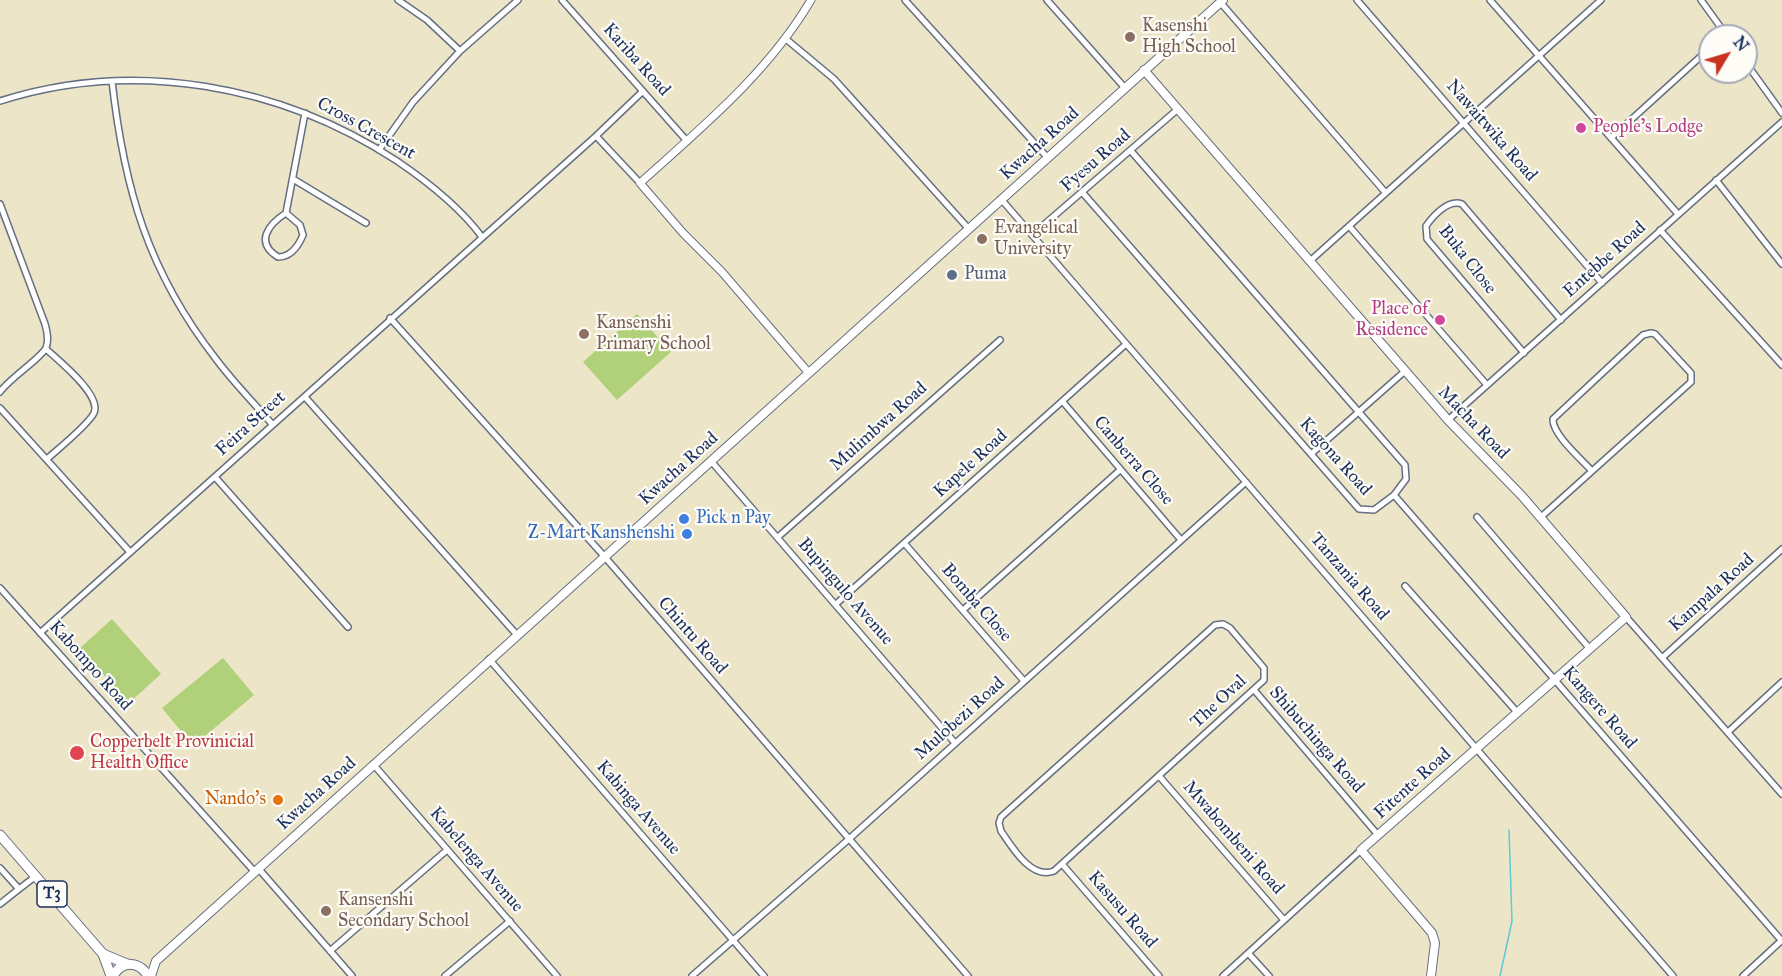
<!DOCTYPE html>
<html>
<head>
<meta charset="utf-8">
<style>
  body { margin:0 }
  #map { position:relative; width:1782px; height:976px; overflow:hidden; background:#ede5c7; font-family:"IM FELL Great Primer",serif }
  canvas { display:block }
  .north { position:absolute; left:1698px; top:24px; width:60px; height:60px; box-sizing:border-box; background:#fdfcf7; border:2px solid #a3aaba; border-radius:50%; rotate:52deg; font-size:16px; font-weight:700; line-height:24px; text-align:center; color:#1b2f5e }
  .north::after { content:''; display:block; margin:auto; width:21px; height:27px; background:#c8321e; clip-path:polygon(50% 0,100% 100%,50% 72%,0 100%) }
</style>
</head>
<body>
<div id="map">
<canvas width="1782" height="976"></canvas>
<div class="north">N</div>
</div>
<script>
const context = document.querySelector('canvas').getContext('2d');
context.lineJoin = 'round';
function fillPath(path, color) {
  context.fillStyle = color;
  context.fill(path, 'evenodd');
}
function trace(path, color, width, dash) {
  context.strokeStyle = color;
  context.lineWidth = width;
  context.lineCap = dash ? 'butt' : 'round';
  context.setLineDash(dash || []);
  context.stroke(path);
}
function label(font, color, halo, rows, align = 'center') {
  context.font = font + ' "IM FELL Great Primer",serif';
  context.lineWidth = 4.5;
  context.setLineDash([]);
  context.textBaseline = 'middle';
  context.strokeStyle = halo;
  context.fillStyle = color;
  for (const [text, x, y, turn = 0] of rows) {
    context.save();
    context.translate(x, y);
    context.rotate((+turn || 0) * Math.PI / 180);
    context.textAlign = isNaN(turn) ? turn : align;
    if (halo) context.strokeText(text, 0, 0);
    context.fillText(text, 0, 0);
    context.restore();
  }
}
fillPath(new Path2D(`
  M 637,314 L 671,352 L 617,400 L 583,362 Z
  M 112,619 L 161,674 L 129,703 L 80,648 Z
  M 223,658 L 254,695 L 193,746 L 162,708 Z`), '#b0d179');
trace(new Path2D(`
  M 1500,976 L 1512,921 L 1509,830`), '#5dcad4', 1.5);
const minor = new Path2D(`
  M 398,0 L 427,20 L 460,51
  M 562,0 L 687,141
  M 905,0 L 1047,157
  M 1047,0 L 1125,88
  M 1357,0 L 1602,283
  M 1490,0 L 1678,214
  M 1701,0 L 1727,36
  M 1220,2 L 1385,192
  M 786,39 L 834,79 L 968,228
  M 1746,63 L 1782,113
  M 112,81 C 124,188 148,272 216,359 C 233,382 254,403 272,424
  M 0,101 C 134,58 281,85 397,161 C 428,182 459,206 482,237
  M 596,136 L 640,183
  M 1611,138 L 1710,48
  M 379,150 L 413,102 L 460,51 L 518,0
  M 293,179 L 366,223
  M 1716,180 L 1782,264
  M 1082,192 L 1359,509 L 1374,510 L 1394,495 L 1406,479 L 1405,465 L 1131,151
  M 1001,199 L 1673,976
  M 0,204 L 45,324 C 47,331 49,341 46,348 C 40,359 10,378 0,392
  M 286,213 L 300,225 L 303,235 C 298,247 291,257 278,257 C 254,242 269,224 286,213 L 305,113
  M 1349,226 L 1487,385
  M 1660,230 L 1782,365
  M 1032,235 L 1178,109
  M 1310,261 L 1601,0
  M 390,318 L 604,556 L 968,976
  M 46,349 C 58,360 102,395 94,413 C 88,425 58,449 47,459
  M 1524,353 L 1427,239 L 1426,226 C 1433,216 1448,199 1462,204 L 1561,320
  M 305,397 L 517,635
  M 1063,402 L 1181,540
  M 0,408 L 130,552
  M 1448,420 L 1782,122
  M 1311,454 L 1405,371
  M 711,461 L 955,743
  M 215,477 L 348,627
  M 1394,495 L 1782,941
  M 1477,517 L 1590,649
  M 1541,517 L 1691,382 L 1691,373 L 1655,334 L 1651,333 L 1643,335 L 1553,419 C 1552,434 1581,459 1592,471
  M 778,537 L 1000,340
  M 905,544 L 1024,681
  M 1405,586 L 1517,712
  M 0,588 L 254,871
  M 836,604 L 1126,344
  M 963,610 L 1120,470
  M 1626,617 L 1782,794
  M 1223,624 L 1230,628 L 1264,668 L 1264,680 L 1054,871 C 1031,880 1012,847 1001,831 L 999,823 L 1001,817 L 1215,625 Z
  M 40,633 L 596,136 L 643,91
  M 1662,658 L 1782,549
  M 489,659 L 764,976
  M 1255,691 L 1378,835
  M 1728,732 L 1782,682
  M 373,764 L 557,976
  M 1159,776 L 1284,920
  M 1062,864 L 1159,976
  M 0,868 L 19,889 L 36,876
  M 258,868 L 352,976
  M 0,904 L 19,889
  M 330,951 L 447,850
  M 1248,953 L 1269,976
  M 445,976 L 510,921
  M 692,976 L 849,839 L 1246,482
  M 1223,976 L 1361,850
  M 1743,976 L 1782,940`);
const tertiary = new Path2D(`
  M 808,372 L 722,272 L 683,233 L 640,183 C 702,127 768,73 811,0`);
const secondary = new Path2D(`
  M 1144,70 L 1448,420 L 1522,496 L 1626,617 L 1361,850 L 1432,933 L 1435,943 L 1431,976
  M 151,976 L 156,961 L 1223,0`);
const trunk = new Path2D(`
  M 0,835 L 103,954 L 111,976
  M 103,954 L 127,964
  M 113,976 C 122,960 139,961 148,976`);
trace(minor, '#646f83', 8);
trace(tertiary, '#646f83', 9);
trace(secondary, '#646f83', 10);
trace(trunk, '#646f83', 11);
trace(minor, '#fff', 5);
trace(tertiary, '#fff', 7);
trace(secondary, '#fff', 8);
trace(trunk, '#fff', 9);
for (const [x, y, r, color] of [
  [1130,37,6,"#8d6e63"],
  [1581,128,6,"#d1479c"],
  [982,239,6,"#8d6e63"],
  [952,275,6,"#5c6f8a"],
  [1440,320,6,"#d1479c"],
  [584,334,6,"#8d6e63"],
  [684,519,6,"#3f7fe0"],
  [687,534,6,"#3f7fe0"],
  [77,753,8,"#e0444e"],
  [278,800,6,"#e8710a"],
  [326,911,6,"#8d6e63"]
]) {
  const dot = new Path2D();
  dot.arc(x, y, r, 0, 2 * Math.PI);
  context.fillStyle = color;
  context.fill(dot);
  trace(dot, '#fdfcf7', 2);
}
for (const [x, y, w] of [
  [52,894,30]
]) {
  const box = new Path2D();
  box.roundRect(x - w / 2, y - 13, w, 26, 4.5);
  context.fillStyle = '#fdfcf7';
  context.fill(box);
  trace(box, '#1b2f5e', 1.5);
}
label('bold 16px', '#1b2f5e', null, [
  ["T3",52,894]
]);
label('18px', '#785e54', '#fdfcf7', [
  ["Kasenshi",1142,27],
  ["High School",1142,48],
  ["Evangelical",994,229],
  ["University",994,250],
  ["Kansenshi",596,324],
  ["Primary School",596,345],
  ["Kansenshi",338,901],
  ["Secondary School",338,922]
], 'left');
label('18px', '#1b2f5e', '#fdfcf7', [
  ["Kariba Road",636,60,48],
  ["Cross Crescent",366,129,29],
  ["Nawaitwika Road",1491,131,49],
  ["Kwacha Road",1040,144,-42],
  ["Fyesu Road",1096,161,-41],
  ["Buka Close",1467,260,52],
  ["Entebbe Road",1605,260,-42],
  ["Macha Road",1473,423,46],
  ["Feira Street",251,424,-42],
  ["Mulimbwa Road",879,427,-42],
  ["Kagona Road",1335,457,48],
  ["Canberra Close",1133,461,49],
  ["Kapele Road",971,464,-42],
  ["Kwacha Road",679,469,-42],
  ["Tanzania Road",1349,577,49],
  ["Bupingulo Avenue",845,592,49],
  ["Kampala Road",1712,593,-42],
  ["Bomba Close",976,603,49],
  ["Chintu Road",692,636,49],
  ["Kabompo Road",90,666,48],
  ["The Oval",1219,702,-43],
  ["Kangere Road",1599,708,49],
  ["Mulobezi Road",960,719,-42],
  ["Shibuchinga Road",1316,740,49],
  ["Fitente Road",1413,784,-42],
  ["Kwacha Road",317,794,-42],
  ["Kabinga Avenue",638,808,49],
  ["Mwabombeni Road",1233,838,49],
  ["Kabelenga Avenue",476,860,49],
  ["Kasusu Road",1122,910,49]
]);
label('18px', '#b23c85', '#fdfcf7', [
  ["People's Lodge",1593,128],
  ["Place of",1428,310,"right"],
  ["Residence",1428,331,"right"]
], 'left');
label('18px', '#4e5e75', '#fdfcf7', [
  ["Puma",964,275]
], 'left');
label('18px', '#366cbe', '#fdfcf7', [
  ["Pick n Pay",696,519],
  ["Z-Mart Kanshenshi",675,534,"right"]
], 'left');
label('18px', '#be3a42', '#fdfcf7', [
  ["Copperbelt Provinicial",90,743],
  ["Health Office",90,764]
], 'left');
label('18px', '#c56008', '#fdfcf7', [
  ["Nando's",266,800]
], 'right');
</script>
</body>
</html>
